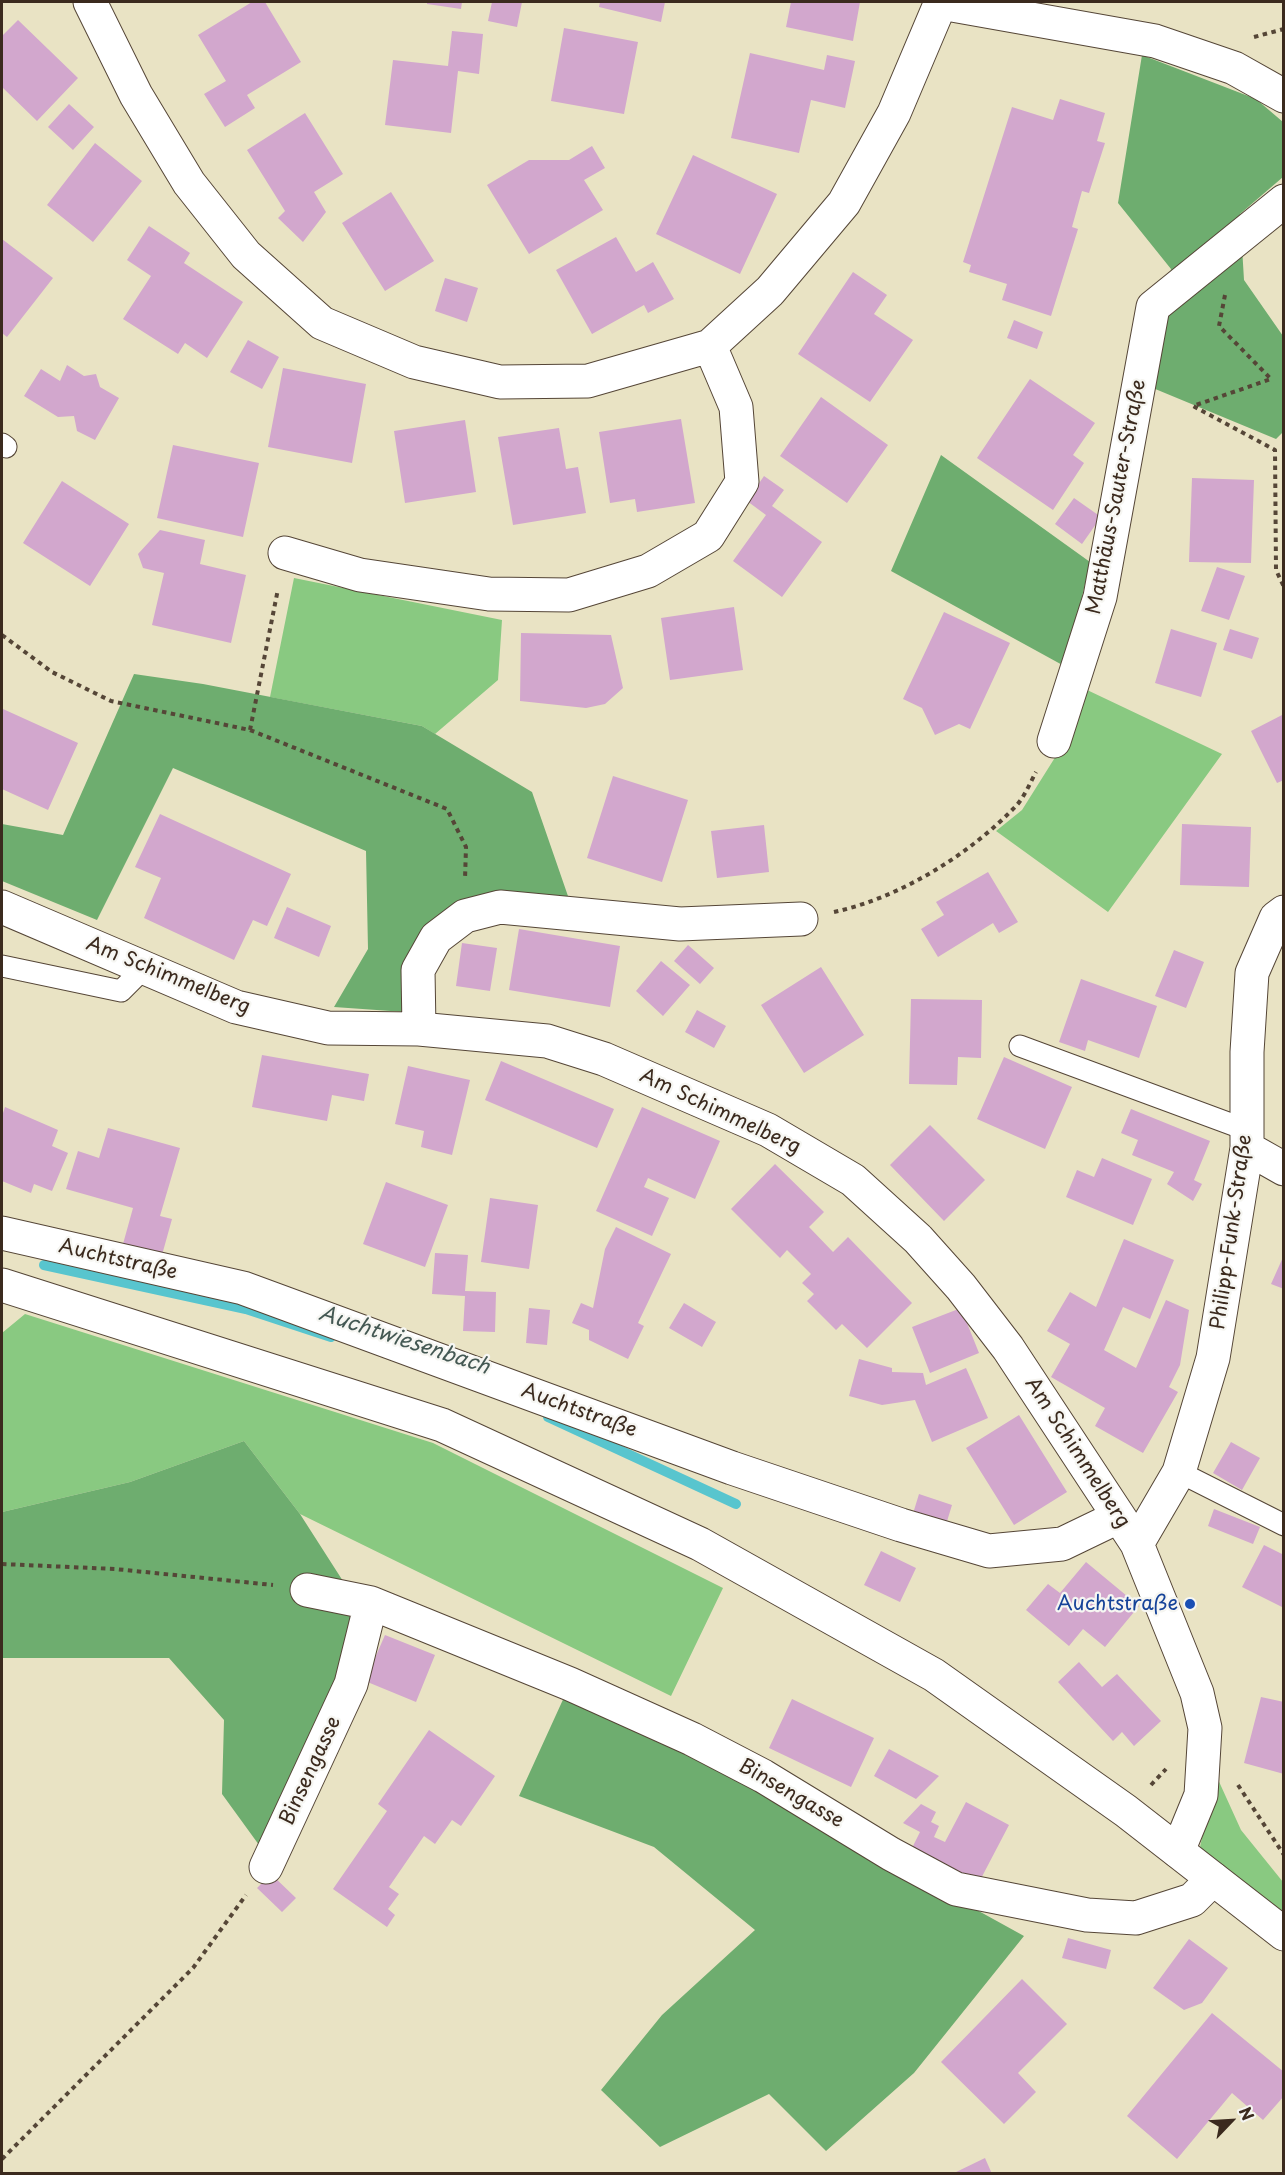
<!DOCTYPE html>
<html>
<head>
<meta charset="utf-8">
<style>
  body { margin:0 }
  #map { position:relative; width:1285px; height:2175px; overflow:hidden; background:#e9e3c4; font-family:"Playpen Sans",sans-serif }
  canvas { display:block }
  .frame { position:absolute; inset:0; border:3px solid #3b2a1e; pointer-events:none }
  .north { position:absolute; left:1201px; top:2091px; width:60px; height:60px; -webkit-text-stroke:4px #f6f6f2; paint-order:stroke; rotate:65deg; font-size:16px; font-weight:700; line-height:24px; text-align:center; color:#3b2a1e }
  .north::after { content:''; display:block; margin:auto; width:21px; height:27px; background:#3b2a1e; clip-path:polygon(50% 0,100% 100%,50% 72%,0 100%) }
</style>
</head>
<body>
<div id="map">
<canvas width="1285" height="2175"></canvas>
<div class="frame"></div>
<div class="north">N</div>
</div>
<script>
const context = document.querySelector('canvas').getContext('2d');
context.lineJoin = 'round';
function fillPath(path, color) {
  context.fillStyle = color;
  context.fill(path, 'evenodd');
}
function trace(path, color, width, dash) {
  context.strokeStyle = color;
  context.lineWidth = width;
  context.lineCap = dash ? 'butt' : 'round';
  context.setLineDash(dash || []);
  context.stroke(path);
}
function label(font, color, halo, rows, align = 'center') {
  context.font = font + ' "Playpen Sans",sans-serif';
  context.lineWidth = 4.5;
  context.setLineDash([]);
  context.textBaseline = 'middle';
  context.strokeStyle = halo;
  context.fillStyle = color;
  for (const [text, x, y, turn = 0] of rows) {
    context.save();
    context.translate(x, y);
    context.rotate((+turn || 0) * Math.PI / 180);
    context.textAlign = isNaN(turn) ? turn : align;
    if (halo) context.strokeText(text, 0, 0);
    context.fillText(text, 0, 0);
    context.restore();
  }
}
fillPath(new Path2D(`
  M 294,578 L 502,620 L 498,680 L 435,734 L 422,726 L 270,697 Z
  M 1085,689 L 1222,754 L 1108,912 L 996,831 L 1022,810 L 1066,740 Z
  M 25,1314 L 433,1443 L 723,1588 L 671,1696 L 300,1514 L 244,1441 L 130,1482 L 2,1512 L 2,1333 Z
  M 1216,1775 L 1241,1830 L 1283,1882 L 1283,1924 L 1198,1856 Z`), '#89c981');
fillPath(new Path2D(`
  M 1142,55 L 1256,99 L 1283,122 L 1283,177 L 1240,214 L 1244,280 L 1283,336 L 1283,432 L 1276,439 L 1148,386 L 1171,269 L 1118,203 Z
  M 941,455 L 1090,562 L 1066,667 L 891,571 Z
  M 134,674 L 203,684 L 422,726 L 532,792 L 569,899 L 453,908 L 405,1012 L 334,1007 L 368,949 L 366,851 L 173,768 L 97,920 L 2,881 L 2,824 L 63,835 Z
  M 244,1441 L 300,1514 L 366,1617 L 267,1856 L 222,1794 L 224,1720 L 169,1658 L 2,1658 L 2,1512 L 130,1482 Z
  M 566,1693 L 697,1748 L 888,1861 L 1024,1936 L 914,2073 L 826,2151 L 769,2094 L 660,2147 L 601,2090 L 662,2015 L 755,1930 L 654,1847 L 519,1796 Z`), '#6ead6f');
trace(new Path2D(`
  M 44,1265 L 246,1309 L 331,1337
  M 548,1417 L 736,1504`), '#58c5ce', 10);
fillPath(new Path2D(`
  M 252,2 L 265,2 L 301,62 L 247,95 L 255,108 L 225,127 L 204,94 L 226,81 L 198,35 Z
  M 427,2 L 462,2 L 461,9 L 427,4 Z
  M 492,2 L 522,2 L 517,27 L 488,21 Z
  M 600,2 L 665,2 L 661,22 L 599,7 Z
  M 791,2 L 860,2 L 853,41 L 786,27 Z
  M 18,20 L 78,78 L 37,121 L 2,87 L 2,36 Z
  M 564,28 L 638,42 L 624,114 L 551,101 Z
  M 452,31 L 483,34 L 479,74 L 458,71 L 451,133 L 385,125 L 393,60 L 448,66 Z
  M 750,53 L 824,70 L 827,55 L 855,61 L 845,108 L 811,100 L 799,153 L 731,138 Z
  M 1060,99 L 1105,113 L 1097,141 L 1105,143 L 1089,193 L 1082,191 L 1072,227 L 1078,229 L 1051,316 L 1002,300 L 1007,284 L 969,272 L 971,265 L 963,262 L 1012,107 L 1053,120 Z
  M 69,104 L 94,127 L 73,150 L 48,127 Z
  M 305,113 L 343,174 L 314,192 L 326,212 L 303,242 L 278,218 L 285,211 L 247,150 Z
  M 95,143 L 142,181 L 93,242 L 47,205 Z
  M 592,146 L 605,168 L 584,180 L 603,210 L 529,254 L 487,185 L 529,160 L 569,160 Z
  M 693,155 L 777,194 L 740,274 L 656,234 Z
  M 391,192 L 434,261 L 385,291 L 342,223 Z
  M 149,226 L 190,253 L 184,263 L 243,302 L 207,358 L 185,343 L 178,354 L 123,319 L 151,276 L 127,260 Z
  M 616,237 L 636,272 L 653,262 L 674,299 L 648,313 L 644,305 L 592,334 L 556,270 Z
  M 2,239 L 53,278 L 7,337 L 2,333 Z
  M 853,272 L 887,295 L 874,314 L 913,340 L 870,402 L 798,354 Z
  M 445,278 L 478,288 L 467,322 L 435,311 Z
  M 1014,320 L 1043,332 L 1037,349 L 1007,338 Z
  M 248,340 L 279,357 L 262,389 L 230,372 Z
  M 67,365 L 84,376 L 96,374 L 100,387 L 119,398 L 95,440 L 77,431 L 74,416 L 58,417 L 24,396 L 41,369 L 60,381 Z
  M 283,368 L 366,384 L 352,463 L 268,447 Z
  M 1030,379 L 1095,423 L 1073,455 L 1084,463 L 1053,510 L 977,458 Z
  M 821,397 L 888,445 L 847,503 L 780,456 Z
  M 681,419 L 695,503 L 637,512 L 635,499 L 610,503 L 599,432 Z
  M 465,420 L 476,492 L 405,503 L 394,431 Z
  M 559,428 L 566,469 L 578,467 L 586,513 L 513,525 L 498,437 Z
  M 173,445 L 259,463 L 243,537 L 157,518 Z
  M 764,476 L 784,490 L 772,506 L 822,542 L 782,597 L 733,561 L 766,515 L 747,501 Z
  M 1192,478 L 1254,480 L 1251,563 L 1189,562 Z
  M 62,481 L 129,524 L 90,586 L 23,543 Z
  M 1074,498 L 1101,517 L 1082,544 L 1055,524 Z
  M 160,530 L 205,540 L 200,564 L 246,575 L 231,643 L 152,625 L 164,573 L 143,568 L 138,554 Z
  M 1217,567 L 1245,576 L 1229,620 L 1201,611 Z
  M 734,607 L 743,670 L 670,680 L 661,618 Z
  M 944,612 L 1010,643 L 970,729 L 959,724 L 935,735 L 922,708 L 903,699 Z
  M 1171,629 L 1217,643 L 1201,697 L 1155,683 Z
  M 1230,629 L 1259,638 L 1252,659 L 1223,650 Z
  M 521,633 L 611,635 L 623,688 L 605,704 L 586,708 L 520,701 Z
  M 3,709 L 78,743 L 48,810 L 2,789 Z
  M 1284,714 L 1284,780 L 1277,783 L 1251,731 Z
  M 613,776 L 688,800 L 662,882 L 587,858 Z
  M 160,814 L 291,874 L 267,926 L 253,920 L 234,960 L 144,918 L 161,878 L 135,867 Z
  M 1182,824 L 1251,827 L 1249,887 L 1180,885 Z
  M 764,825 L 769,872 L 717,878 L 711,831 Z
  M 988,872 L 1018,922 L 999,933 L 993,923 L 938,957 L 921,929 L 944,915 L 936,902 Z
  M 287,907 L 331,926 L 319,957 L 274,938 Z
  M 519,929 L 620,946 L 610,1007 L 509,990 Z
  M 462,943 L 497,948 L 490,991 L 456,986 Z
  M 688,945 L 714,968 L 700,984 L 674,961 Z
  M 1174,950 L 1204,962 L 1186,1008 L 1155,996 Z
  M 661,961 L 690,985 L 663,1016 L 636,991 Z
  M 821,967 L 864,1035 L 804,1073 L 761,1005 Z
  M 1081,979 L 1157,1006 L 1139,1058 L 1088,1040 L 1085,1051 L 1059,1042 Z
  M 911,999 L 982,1000 L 981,1058 L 958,1057 L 957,1085 L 909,1084 Z
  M 697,1010 L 726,1026 L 714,1048 L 685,1032 Z
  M 262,1055 L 369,1074 L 364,1101 L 332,1095 L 327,1121 L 252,1107 Z
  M 1004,1057 L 1072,1087 L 1045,1149 L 977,1119 Z
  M 501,1061 L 614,1109 L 597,1148 L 485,1100 Z
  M 408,1066 L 470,1080 L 452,1155 L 421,1147 L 424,1131 L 395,1124 Z
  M 5,1107 L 58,1130 L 52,1146 L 68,1153 L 52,1191 L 34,1184 L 31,1193 L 2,1181 L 2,1116 Z
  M 642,1107 L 720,1141 L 695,1199 L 648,1178 L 644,1187 L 669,1198 L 652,1236 L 596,1211 Z
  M 1131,1109 L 1210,1141 L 1194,1180 L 1202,1184 L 1193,1201 L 1167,1184 L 1174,1172 L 1132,1155 L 1138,1140 L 1121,1133 Z
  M 930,1125 L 985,1180 L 944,1221 L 890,1165 Z
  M 108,1128 L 180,1148 L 160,1216 L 172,1219 L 162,1255 L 123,1244 L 133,1208 L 66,1189 L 78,1151 L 99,1158 Z
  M 1102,1158 L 1152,1179 L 1133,1225 L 1066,1197 L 1077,1170 L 1094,1177 Z
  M 775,1164 L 824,1212 L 809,1227 L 833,1252 L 848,1237 L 912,1303 L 867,1348 L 842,1324 L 836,1330 L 807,1301 L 814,1294 L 802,1283 L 811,1274 L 787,1250 L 780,1258 L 731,1209 Z
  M 386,1182 L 448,1205 L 425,1267 L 363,1244 Z
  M 490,1198 L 538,1205 L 529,1269 L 481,1262 Z
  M 616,1227 L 671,1254 L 638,1323 L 644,1326 L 628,1359 L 589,1340 L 589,1330 L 572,1323 L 581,1303 L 593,1308 L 605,1249 Z
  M 1124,1239 L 1174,1260 L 1150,1319 L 1123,1307 L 1104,1350 L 1136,1368 L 1166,1300 L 1189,1310 L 1180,1365 L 1169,1387 L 1178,1392 L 1143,1453 L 1095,1426 L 1105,1408 L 1051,1377 L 1070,1344 L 1047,1331 L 1070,1292 L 1096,1307 Z
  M 435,1253 L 468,1255 L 465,1291 L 496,1292 L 495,1332 L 463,1331 L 465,1296 L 432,1294 Z
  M 1284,1255 L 1284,1289 L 1271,1284 Z
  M 684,1303 L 716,1322 L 702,1347 L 669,1328 Z
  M 529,1308 L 550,1310 L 547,1345 L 526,1343 Z
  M 961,1308 L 979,1353 L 930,1373 L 912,1327 Z
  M 859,1359 L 892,1368 L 892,1372 L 923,1373 L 926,1385 L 966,1368 L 988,1418 L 932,1442 L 915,1400 L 882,1405 L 849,1396 Z
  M 1019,1415 L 1067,1492 L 1014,1525 L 966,1448 Z
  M 1231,1442 L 1260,1458 L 1242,1490 L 1213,1473 Z
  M 919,1494 L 952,1505 L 944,1531 L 911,1520 Z
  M 1214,1509 L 1260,1527 L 1253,1544 L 1208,1526 Z
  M 1264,1545 L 1284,1555 L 1284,1608 L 1242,1587 Z
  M 881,1551 L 916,1568 L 900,1602 L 864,1585 Z
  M 1086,1562 L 1139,1606 L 1105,1647 L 1083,1629 L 1069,1646 L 1026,1610 L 1048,1584 L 1060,1593 Z
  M 385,1635 L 435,1655 L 416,1702 L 365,1681 Z
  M 1079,1662 L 1102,1687 L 1117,1674 L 1161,1721 L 1134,1746 L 1122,1732 L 1113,1741 L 1058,1682 Z
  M 1261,1697 L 1284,1702 L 1284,1774 L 1244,1763 Z
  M 792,1699 L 874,1738 L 851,1787 L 769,1748 Z
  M 429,1730 L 495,1776 L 461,1826 L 452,1820 L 435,1844 L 424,1836 L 389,1887 L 399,1894 L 388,1909 L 395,1915 L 387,1927 L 333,1889 L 387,1811 L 378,1804 Z
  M 889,1749 L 939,1776 L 916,1799 L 874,1776 Z
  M 966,1802 L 1009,1825 L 976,1888 L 910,1852 L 920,1832 L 903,1823 L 921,1804 L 936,1812 L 931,1822 L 939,1826 L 934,1837 L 945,1842 Z
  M 271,1874 L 296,1898 L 282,1912 L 257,1888 Z
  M 1068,1938 L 1111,1950 L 1106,1969 L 1062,1958 Z
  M 1189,1939 L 1228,1968 L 1202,2003 L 1184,2010 L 1153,1988 Z
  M 1022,1979 L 1067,2024 L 1018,2073 L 1036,2092 L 1004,2124 L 941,2062 Z
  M 1212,2013 L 1284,2072 L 1284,2096 L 1263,2120 L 1232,2093 L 1177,2159 L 1127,2116 Z
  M 985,2158 L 992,2174 L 952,2174 Z`), '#d2a7cd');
const service = new Path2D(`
  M 2,444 L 6,447
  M 2,966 L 121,991 L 144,968
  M 1020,1046 L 1247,1130
  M 1179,1472 L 1284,1525`);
const minor = new Path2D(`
  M 90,2 L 136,95 L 189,183 L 246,255 L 322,323 L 414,362 L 500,382 L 588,381 L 710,346 L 770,291 L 844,203 L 894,113 L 941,2
  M 941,3 L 1155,41 L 1234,68 L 1284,96
  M 285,553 L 360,575 L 489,594 L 569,595 L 648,571 L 708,536 L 742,482 L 736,407 L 710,346
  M 1054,741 L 1100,597 L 1153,307 L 1284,201
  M 2,907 L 236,1007 L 328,1028 L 419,1029 L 547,1041 L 604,1059 L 768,1130 L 853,1180 L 918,1239 L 961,1287 L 1008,1348 L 1137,1544 L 1197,1693 L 1205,1728 L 1201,1795 L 1178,1851
  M 419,1029 L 418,970 L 436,938 L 465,916 L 500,907 L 680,924 L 801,919
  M 1247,1148 L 1284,1169
  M 2,1233 L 243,1288 L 732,1468 L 901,1525 L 989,1551 L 1062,1544 L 1118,1517
  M 1137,1544 L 1179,1472 L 1213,1358 L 1247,1148 L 1247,1052 L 1252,973 L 1276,918 L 1284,912
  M 307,1590 L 371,1603 L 570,1684 L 692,1739 L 763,1776 L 891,1854 L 956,1889 L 1087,1915 L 1136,1918 L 1192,1900 L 1213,1879
  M 266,1867 L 351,1684 L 371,1603`);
const tertiary = new Path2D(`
  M 2,1285 L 442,1425 L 700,1544 L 934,1675 L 1126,1811 L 1284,1934`);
trace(service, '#554637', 23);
trace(minor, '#554637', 35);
trace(tertiary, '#554637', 35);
trace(new Path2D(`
  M 1254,37 L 1284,29
  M 1225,295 L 1219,326 L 1271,379 L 1193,406 L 1275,450 L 1276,570 L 1284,587
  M 2,635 L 52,672 L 111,701 L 250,730 L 447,809 L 466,847 L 465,879
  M 250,730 L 278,589
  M 834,912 C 899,898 969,855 1015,807 C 1024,798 1030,783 1036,772
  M 2,1564 L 115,1569 L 273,1585
  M 1151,1785 L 1166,1769
  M 1238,1785 L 1284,1855
  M 2,2159 L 193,1968 L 246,1895`), '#554637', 4, [4.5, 4.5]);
trace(service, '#fff', 21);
trace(minor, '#fff', 33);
trace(tertiary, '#fff', 33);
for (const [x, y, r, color] of [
  [1190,1604,6,"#1a4fb4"]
]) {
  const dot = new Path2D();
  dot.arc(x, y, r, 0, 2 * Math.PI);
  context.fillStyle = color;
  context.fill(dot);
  trace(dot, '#f6f6f2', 2);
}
label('20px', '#3b2a1e', '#f6f6f2', [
  ["Matthäus-Sauter-Straße",1117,497,-79],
  ["Am Schimmelberg",168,976,22],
  ["Am Schimmelberg",720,1112,25],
  ["Philipp-Funk-Straße",1232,1232,-82],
  ["Auchtstraße",118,1260,13],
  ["Auchtstraße",579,1411,20],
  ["Am Schimmelberg",1077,1453,57],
  ["Binsengasse",311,1771,-65],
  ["Binsengasse",791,1794,30]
]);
label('20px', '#164399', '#f6f6f2', [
  ["Auchtstraße",1178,1604]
], 'right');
label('italic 21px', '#445853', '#f6f6f2', [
  ["Auchtwiesenbach",404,1341,18]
]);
</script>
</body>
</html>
